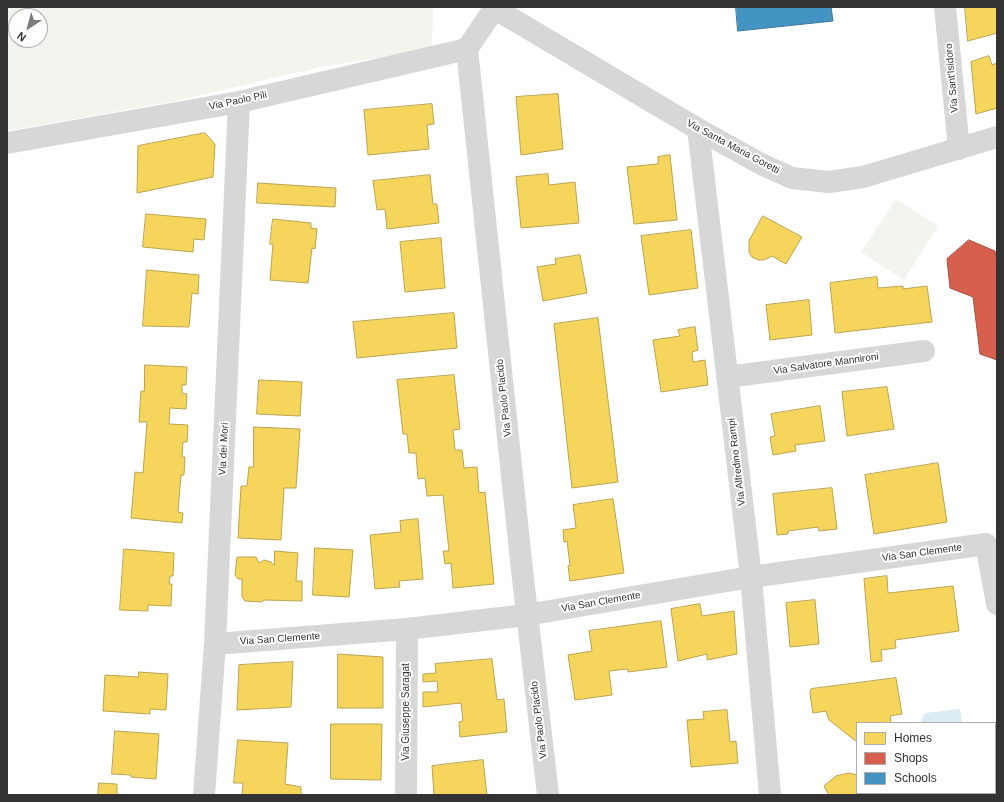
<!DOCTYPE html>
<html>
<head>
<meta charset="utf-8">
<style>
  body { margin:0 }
  #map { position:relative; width:1004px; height:802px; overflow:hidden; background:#fff; font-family:Arial,sans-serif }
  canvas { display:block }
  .frame { position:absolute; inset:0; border:8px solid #333; pointer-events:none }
  .legend { position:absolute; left:856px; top:722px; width:140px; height:72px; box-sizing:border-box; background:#fff; border:1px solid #adadad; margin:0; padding:5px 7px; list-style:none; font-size:12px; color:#333 }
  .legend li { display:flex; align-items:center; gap:8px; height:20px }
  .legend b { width:20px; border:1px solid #adadad }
  .north { position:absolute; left:8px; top:8px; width:40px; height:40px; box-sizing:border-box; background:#fff; border:1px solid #adadad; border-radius:50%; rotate:216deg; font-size:11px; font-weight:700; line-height:16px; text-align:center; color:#333 }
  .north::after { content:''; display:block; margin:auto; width:14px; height:18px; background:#7a7a7a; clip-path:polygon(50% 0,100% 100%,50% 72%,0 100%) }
</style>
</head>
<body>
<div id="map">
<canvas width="1004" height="802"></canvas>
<div class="frame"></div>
<ul class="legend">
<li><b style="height:11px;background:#f6d55c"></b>Homes</li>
<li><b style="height:11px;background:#d6604d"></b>Shops</li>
<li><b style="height:11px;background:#4393c3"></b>Schools</li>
</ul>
<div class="north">N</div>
</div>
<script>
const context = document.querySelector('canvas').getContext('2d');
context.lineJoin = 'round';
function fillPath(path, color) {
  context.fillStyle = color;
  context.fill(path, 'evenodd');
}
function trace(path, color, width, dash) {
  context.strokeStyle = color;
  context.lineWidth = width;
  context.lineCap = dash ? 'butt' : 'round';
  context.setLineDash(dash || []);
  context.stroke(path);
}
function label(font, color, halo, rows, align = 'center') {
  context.font = font + ' Arial,sans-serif';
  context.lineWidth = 4;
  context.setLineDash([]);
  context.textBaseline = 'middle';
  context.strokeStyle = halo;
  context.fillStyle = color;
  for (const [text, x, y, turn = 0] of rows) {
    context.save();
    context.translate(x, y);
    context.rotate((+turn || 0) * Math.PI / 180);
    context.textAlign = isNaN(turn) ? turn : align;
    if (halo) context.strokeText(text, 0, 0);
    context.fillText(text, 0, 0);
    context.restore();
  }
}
fillPath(new Path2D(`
  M 7,7 L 431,7 L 433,8 L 432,46 L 425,51 L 325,66 L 176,101 L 7,131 ZM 16,16 L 40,16 L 40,40 L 16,40 Z
  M 896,199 L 938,226 L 904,280 L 861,252 Z`), '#f1f5ed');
fillPath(new Path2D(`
  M 960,709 L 962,723 L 920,723 L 925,713 Z`), '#ddebf3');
const homes = new Path2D(`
  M 965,7 L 997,7 L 997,33 L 968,41 Z
  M 989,56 L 992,65 L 997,63 L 997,108 L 976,114 L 971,62 Z
  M 558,94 L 563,149 L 521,155 L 516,97 Z
  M 432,104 L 434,124 L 427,125 L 429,149 L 368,155 L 364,110 Z
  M 205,133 L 215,144 L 213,177 L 137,193 L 138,146 Z
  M 670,155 L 677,220 L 634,224 L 627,167 L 658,164 L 658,157 Z
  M 548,174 L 549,185 L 575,182 L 579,223 L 521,228 L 516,177 Z
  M 430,175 L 433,204 L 437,204 L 439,223 L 387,229 L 385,209 L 377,210 L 373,181 Z
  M 258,183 L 336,188 L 335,207 L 257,203 Z
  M 146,214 L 206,219 L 204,240 L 194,239 L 193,252 L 143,247 Z
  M 763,216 L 802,237 L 786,264 L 772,256 L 764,260 L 758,260 L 752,257 L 749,252 L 749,241 Z
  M 273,219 L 311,223 L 311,228 L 317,229 L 315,249 L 312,248 L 308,283 L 270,280 L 273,244 L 270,244 Z
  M 691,230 L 698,288 L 649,295 L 641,236 Z
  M 441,238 L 445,288 L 405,292 L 400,242 Z
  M 580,255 L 587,293 L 543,301 L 537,267 L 556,264 L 555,259 Z
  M 147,270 L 199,275 L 198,294 L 192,293 L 189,327 L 143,326 Z
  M 877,277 L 878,288 L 903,286 L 903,289 L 927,286 L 932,322 L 835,333 L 830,283 Z
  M 809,300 L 812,335 L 770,340 L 766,305 Z
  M 454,313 L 457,348 L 357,358 L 353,322 Z
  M 598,318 L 618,482 L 572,488 L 554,324 Z
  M 695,327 L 698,350 L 692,352 L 693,362 L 705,360 L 708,385 L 661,392 L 653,340 L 680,336 L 678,330 Z
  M 145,365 L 187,367 L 186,385 L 182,385 L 182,393 L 187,394 L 186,409 L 170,408 L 169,424 L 188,425 L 187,442 L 183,442 L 182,457 L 185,457 L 184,475 L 181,475 L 178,512 L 183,513 L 182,523 L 131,518 L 135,472 L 143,473 L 147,422 L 139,422 L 141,391 L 144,391 Z
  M 454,375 L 460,429 L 453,430 L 455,450 L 462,450 L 464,468 L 477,467 L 479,493 L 485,492 L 494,584 L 453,588 L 451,563 L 445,564 L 443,551 L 449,551 L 443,495 L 427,496 L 425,478 L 418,479 L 416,453 L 409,453 L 407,434 L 403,434 L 397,380 Z
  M 259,380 L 302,382 L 300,416 L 257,414 Z
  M 887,387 L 894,429 L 847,436 L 842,392 Z
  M 820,406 L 825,441 L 795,445 L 796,451 L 773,455 L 770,437 L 775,436 L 771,414 Z
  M 254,427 L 300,429 L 296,488 L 284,488 L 281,540 L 238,538 L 241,486 L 247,486 L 249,467 L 253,467 Z
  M 938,463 L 947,522 L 874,534 L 865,475 Z
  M 832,488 L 837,529 L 819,531 L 818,527 L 788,531 L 788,534 L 777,535 L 773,494 Z
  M 613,499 L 624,573 L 570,581 L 568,566 L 570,565 L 567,541 L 564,542 L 563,530 L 576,528 L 573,505 Z
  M 418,519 L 423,579 L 399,581 L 400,587 L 375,589 L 370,535 L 401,532 L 400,521 Z
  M 315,548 L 353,550 L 349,597 L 313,595 Z
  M 124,549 L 174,553 L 173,576 L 170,576 L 169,584 L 172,584 L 171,606 L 148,605 L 148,611 L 120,610 Z
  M 275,551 L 298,553 L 296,581 L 302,581 L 302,601 L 264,600 L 262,602 L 245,601 L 242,597 L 242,579 L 238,579 L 235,575 L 237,557 L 256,557 L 259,563 L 264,560 L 271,562 L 274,565 Z
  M 887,576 L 888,593 L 953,586 L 959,631 L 895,640 L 896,648 L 881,650 L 882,661 L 871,662 L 864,579 Z
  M 815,600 L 819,644 L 790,647 L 786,603 Z
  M 700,604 L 702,616 L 734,611 L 737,654 L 707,660 L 707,654 L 678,661 L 671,609 Z
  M 661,621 L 667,667 L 628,672 L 628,669 L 609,671 L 612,695 L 575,700 L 568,655 L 592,651 L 589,631 Z
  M 338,654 L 383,657 L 383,708 L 338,708 Z
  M 492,659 L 497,700 L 504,699 L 507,732 L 460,737 L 459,722 L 463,721 L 461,703 L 423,707 L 423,692 L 438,692 L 437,681 L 423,682 L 423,674 L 436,673 L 435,664 Z
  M 293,662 L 291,707 L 237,710 L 239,665 Z
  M 139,672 L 168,674 L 166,710 L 150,709 L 150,714 L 103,711 L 105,675 L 138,677 Z
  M 896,678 L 902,714 L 890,716 L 891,723 L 857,723 L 857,742 L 829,720 L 826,711 L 813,713 L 810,694 L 811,689 Z
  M 727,710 L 730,742 L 736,741 L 738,763 L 691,767 L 687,720 L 704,719 L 703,712 Z
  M 331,724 L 382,724 L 381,780 L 331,779 Z
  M 115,731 L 159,734 L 156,779 L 131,777 L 131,775 L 112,774 Z
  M 238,740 L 288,743 L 285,784 L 301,787 L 301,795 L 242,795 L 243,783 L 234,783 Z
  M 483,760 L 487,795 L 434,795 L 432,766 Z
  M 850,773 L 857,775 L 857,793 L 898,793 L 900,795 L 829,795 L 824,786 L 836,776 Z
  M 99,783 L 117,784 L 117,795 L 98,795 Z
  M 953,793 L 994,793 L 994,795 L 953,795 Z`);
fillPath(homes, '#f6d55c');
trace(homes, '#bca450', 1);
const shops = new Path2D(`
  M 969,240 L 995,251 L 997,264 L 997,360 L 980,354 L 973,297 L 950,288 L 947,259 Z`);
fillPath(shops, '#d6604d');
trace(shops, '#a55245', 1);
const schools = new Path2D(`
  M 736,7 L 831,7 L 833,21 L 738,31 Z`);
fillPath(schools, '#4393c3');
trace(schools, '#3e7698', 1);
trace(new Path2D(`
  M 492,7 L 698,129 L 761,164 L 792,178 L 829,182 L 863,177 L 997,137
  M 945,7 L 959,149
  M 494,9 L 467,49 L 522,570 L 548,795
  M 698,129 L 751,577 L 770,795
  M 7,143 L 239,102 L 467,49
  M 727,377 L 924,351
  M 215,644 L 407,629 L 526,615 L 751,577 L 986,544 L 997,604
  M 204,795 L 215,644 L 239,102
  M 406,795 L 407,629`), '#d7d7d7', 22);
label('10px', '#333', '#fff', [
  ["Via Sant'Isidoro",952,78,-95],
  ["Via Paolo Pili",238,101,-12],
  ["Via Santa Maria Goretti",733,147,28],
  ["Via Salvatore Mannironi",826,364,-8],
  ["Via Paolo Placido",504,398,-96],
  ["Via dei Mori",224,449,-87],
  ["Via Alfredino Rampi",737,462,-97],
  ["Via San Clemente",922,553,-8],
  ["Via San Clemente",601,602,-10],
  ["Via San Clemente",280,639,-4],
  ["Via Giuseppe Saragat",406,712,-90],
  ["Via Paolo Placido",539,720,-97]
]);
</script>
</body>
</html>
